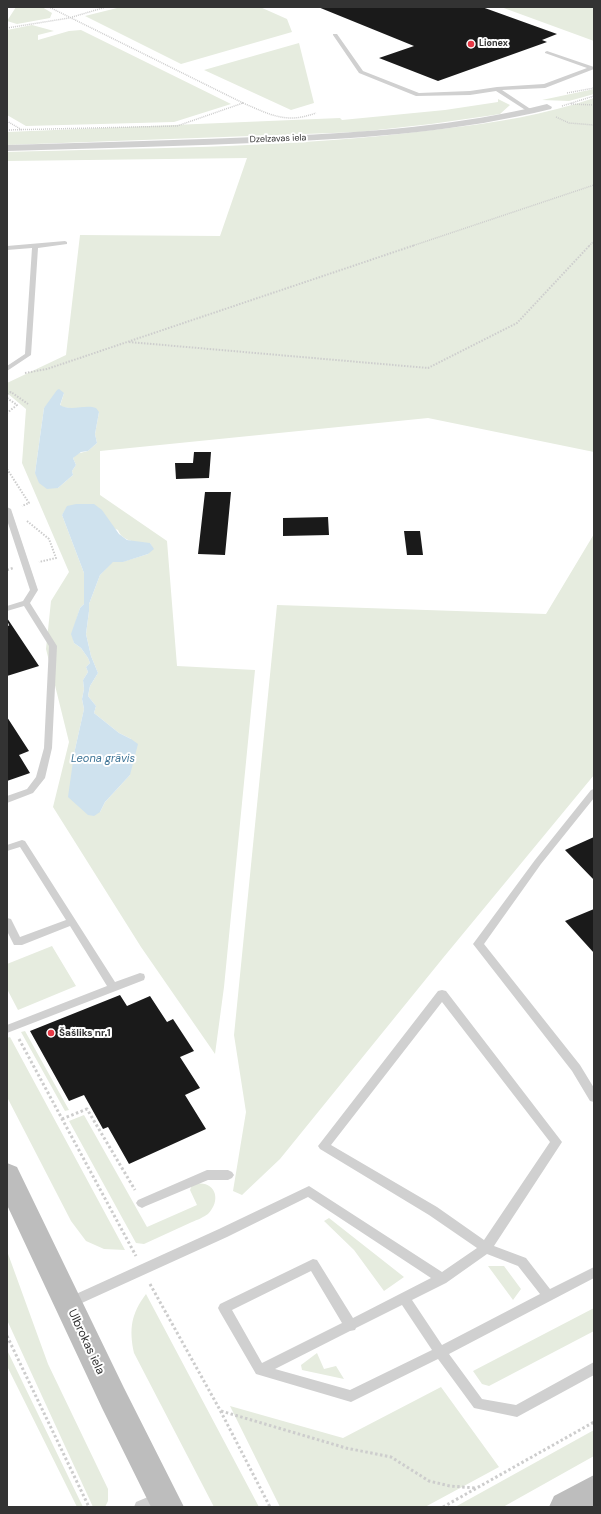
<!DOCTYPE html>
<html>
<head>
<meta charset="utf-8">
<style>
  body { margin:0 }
  #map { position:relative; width:601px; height:1514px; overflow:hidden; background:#fff; font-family:"DM Sans",sans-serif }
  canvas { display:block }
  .frame { position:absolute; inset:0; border:8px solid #333; pointer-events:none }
</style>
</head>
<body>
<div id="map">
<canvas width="601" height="1514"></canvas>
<div class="frame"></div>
</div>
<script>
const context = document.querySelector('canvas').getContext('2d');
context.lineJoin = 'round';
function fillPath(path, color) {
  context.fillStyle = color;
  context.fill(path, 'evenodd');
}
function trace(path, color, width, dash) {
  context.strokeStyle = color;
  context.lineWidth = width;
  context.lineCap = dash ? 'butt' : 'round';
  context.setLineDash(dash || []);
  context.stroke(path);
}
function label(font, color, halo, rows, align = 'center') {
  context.font = font + ' "DM Sans",sans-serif';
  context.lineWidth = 4;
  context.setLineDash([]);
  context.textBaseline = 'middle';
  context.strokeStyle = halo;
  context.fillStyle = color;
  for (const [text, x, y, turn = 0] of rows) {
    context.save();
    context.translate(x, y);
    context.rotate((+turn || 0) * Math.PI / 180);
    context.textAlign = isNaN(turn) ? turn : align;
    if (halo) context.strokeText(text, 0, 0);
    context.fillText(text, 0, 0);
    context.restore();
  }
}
fillPath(new Path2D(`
  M 16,7 L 42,7 L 52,13 L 50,18 L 17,24 L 7,21 Z
  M 121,7 L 260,7 L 287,19 L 292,32 L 181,64 L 85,16 Z
  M 501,7 L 594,7 L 594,41 Z
  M 32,25 L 54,31 L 38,35 L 38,40 L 69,31 L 81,30 L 231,104 L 174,122 L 26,126 L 7,115 L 7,30 Z
  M 299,43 L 314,103 L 291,110 L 204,70 Z
  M 594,89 L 594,94 L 569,101 L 542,100 Z
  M 594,98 L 594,452 L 428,418 L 100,451 L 100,495 L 167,541 L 177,666 L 255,670 L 224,987 L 215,1054 L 141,947 L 53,807 L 69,742 L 46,649 L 51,601 L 69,572 L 22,463 L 26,409 L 7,393 L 7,383 L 66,355 L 80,235 L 220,236 L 247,158 L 7,161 L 7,152 C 140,148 275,148 408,133 C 457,127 508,122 557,109 C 569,106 582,102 594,98 ZM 64,393 L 60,406 L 62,407 L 99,412 L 95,434 L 97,443 L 88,451 L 76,454 L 73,458 L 76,465 L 72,471 L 73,475 L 58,488 L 35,473 L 44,408 ZM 66,509 L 118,530 C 122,542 139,543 150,543 L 152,547 L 148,554 L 122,562 L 113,561 L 100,575 L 89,604 L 89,611 L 86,634 L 91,656 L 98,673 L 90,686 L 88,696 L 96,706 L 94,713 L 119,733 L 131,739 L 130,775 L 105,802 L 100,812 L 74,754 L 84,709 L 82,699 L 84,689 L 83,680 L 88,672 L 86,667 L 90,663 L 88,658 L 81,648 L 74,643 L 72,634 L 80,608 L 84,604 L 84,573 L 62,515 Z
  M 498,99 L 510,105 L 500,114 L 487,116 L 431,124 L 359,132 L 7,145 L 7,132 L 340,118 L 342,120 L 445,110 L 498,102 Z
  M 594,534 L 594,775 L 443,958 L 280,1159 L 242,1195 L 233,1191 L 246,1112 L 234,1035 L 277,605 L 546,614 Z
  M 52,946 L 76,986 L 18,1010 L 7,989 L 7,964 Z
  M 25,1031 L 69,1110 L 65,1111 L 21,1032 Z
  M 10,1037 L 125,1250 L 104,1249 L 86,1241 L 71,1221 L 7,1097 L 7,1038 Z
  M 84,1115 L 147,1227 L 197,1205 L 190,1190 L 192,1185 C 214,1178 223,1199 208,1214 C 204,1217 197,1220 192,1222 C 176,1229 160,1237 144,1244 L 136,1243 L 69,1121 Z
  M 329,1218 L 404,1277 L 384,1291 L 354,1250 L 324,1221 Z
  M 7,1251 L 48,1364 L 108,1489 L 108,1501 L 105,1507 L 93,1507 L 7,1320 Z
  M 504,1266 L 521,1289 L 513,1300 L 488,1266 Z
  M 146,1294 L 259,1507 L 214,1507 L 134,1353 C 129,1329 131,1314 146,1294 Z
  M 594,1308 L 594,1331 L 489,1386 L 482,1384 L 473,1371 Z
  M 7,1350 L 83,1507 L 77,1507 L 7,1366 Z
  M 317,1353 L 324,1369 L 336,1366 L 344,1379 L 302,1370 L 301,1365 Z
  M 441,1387 L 499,1467 L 425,1507 L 280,1507 L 230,1406 L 343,1438 Z
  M 594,1430 L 594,1456 L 503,1507 L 455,1507 Z`), '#e6ecdf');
fillPath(new Path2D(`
  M 59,389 L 64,393 L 60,405 C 71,412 85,404 96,408 L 99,412 L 95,434 L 97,443 L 88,451 L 81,452 L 73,458 L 76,465 L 72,471 L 73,475 L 58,488 L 47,489 L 39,483 L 35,473 L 44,408 L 57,390 Z
  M 76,504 L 94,504 L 102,510 L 119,534 L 127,540 L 150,543 L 154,549 L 148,554 L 123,562 L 113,562 L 100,575 L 89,604 L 89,611 L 86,634 L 91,656 L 98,673 L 90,686 L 88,696 L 96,706 L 94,713 L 119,733 L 131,739 L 138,744 L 130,775 L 105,802 L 100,812 L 94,816 L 88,815 L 68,797 L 74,754 L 84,709 L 82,699 L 84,689 L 83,680 L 88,672 L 86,667 L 90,663 L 88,658 L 81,648 L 74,643 L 71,634 L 80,608 L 84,604 L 84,573 L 62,515 L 67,506 Z`), '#cfe2ee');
fillPath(new Path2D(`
  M 318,7 L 482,7 L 557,34 L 542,40 L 547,42 L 438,81 L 379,58 L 414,46 Z
  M 194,452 L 211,452 L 209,478 L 176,479 L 175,463 L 193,463 Z
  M 205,492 L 231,492 L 225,555 L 198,554 Z
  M 328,517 L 329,535 L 283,536 L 283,518 Z
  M 404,531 L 420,531 L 423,555 L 407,555 Z
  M 7,618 L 39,666 L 7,676 Z
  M 7,717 L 29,751 L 19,755 L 30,773 L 7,781 Z
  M 594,837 L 594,880 L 565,850 Z
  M 594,909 L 594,953 L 565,921 Z
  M 120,995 L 127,1006 L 150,996 L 167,1022 L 173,1019 L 194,1051 L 180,1057 L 200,1088 L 185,1095 L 206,1129 L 129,1164 L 108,1127 L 103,1129 L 84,1095 L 69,1101 L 30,1031 Z`), '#1a1a1a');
trace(new Path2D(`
  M 7,28 L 69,18 L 106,7
  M 567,93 L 594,88
  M 243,103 C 271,115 286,124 316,113
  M 571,104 L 594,105
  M 562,106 L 594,96
  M 556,117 L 569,123 L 594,125
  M 7,121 L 22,130
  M 7,130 L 177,126 L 243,103 L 49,7
  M 412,246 L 594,185
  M 589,246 L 594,241`), '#cdcdcd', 1.5, [1, 1]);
trace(new Path2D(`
  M 129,342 L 428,368 L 517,323 L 590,245
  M 25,373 L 47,369 L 415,245
  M 7,394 L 11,392 L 28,404
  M 7,398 L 17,405 L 7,413
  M 7,469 L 29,503 L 22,506
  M 27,521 L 49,539 L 56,558 L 39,562`), '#cdcdcd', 2, [1.5, 1.5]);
trace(new Path2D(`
  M 7,570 L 13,568
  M 7,625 L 10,624`), '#cdcdcd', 2.5, [2, 2]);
trace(new Path2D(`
  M 19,1039 L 136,1256
  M 62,1119 L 87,1109 L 135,1190
  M 150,1284 L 220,1410 L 270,1507
  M 7,1336 L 89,1507
  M 221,1411 L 346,1448 L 391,1457 L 429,1481 L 450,1486 L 475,1488
  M 443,1507 L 594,1422`), '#cdcdcd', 3, [2.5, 2.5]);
fillPath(new Path2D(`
  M 333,34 L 337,34 L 363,71 L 419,93 L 470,91 L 497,87 L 544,84 L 587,68 L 545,53 L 545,52 L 547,51 L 594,67 L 594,69 L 545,88 L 502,90 L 532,110 L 532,112 L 530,113 L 496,91 L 470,95 L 416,96 L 359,73 L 333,35 Z
  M 65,241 L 67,242 L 67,244 L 38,248 L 31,355 L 7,371 L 7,366 L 25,354 L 32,248 L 7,250 L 7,246 Z
  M 7,507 L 11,509 L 38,590 L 30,603 L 57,646 L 52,748 L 45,778 L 33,793 L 7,803 L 7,796 L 27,789 L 36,777 L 44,748 L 49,646 L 24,606 L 7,611 L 7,606 L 23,601 L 30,590 L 7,520 Z
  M 594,789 L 594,798 L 541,864 L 484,944 L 580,1065 L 594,1088 L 594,1102 L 590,1101 L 572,1071 L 473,944 L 535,860 L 591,790 Z
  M 22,840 L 25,841 L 115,982 L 140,973 L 144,974 L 145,977 L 144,980 L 7,1033 L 7,1025 L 107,986 L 70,926 L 22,945 L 14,945 L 7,931 L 7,918 L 11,919 L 20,937 L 66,920 L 20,847 L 7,851 L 7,845 Z
  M 442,990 L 446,991 L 562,1142 L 494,1246 L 526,1258 L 550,1289 L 594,1267 L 594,1278 L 449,1354 L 482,1399 L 516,1405 L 594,1362 L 594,1375 L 517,1417 L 474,1408 L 438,1359 L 351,1402 L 256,1374 L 220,1312 L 218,1308 L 220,1304 L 313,1259 L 317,1260 L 353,1318 L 431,1278 L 308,1197 L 227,1237 L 73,1307 L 69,1308 L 65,1307 L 63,1303 L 65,1299 L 219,1229 L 309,1186 L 442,1272 L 477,1248 L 429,1215 L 320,1149 L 318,1146 L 438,991 ZM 442,1002 L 550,1142 L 484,1240 L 437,1207 L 331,1145 ZM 487,1254 L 518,1266 L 540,1294 L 442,1345 L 412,1300 L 446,1283 ZM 311,1271 L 342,1323 L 262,1363 L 232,1310 ZM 402,1305 L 432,1350 L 350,1390 L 275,1369 L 350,1331 L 355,1330 L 356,1328 Z
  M 207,1170 L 228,1170 L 232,1172 L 234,1175 L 232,1178 L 228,1180 L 208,1180 L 146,1206 L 142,1208 L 138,1206 L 136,1203 L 138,1200 Z
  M 160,1492 L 165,1493 L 167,1498 L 165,1503 L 155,1507 L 134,1507 L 136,1502 Z`), '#d0d0d0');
fillPath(new Path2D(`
  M 547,104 L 552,107 L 551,109 C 461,131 371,138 278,142 C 188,146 98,148 7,151 L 7,145 C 98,142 189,140 280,136 C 370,132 459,126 547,104 Z`), '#d0d0d0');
fillPath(new Path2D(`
  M 7,1163 L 17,1167 L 124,1388 L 184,1507 L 151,1507 L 102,1408 L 7,1205 Z
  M 594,1475 L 594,1507 L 549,1507 L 554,1496 Z`), '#bdbdbd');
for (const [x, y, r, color] of [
  [471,44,4,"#e63946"],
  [51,1033,4,"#e63946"]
]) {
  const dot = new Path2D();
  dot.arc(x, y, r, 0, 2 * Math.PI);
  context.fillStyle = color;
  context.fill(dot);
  trace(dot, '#fff', 1.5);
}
label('bold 9px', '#333', '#fff', [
  ["Lionex",479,44]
], 'left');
label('9px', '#333', '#fff', [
  ["Dzelzavas iela",278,139,-2]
]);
label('bold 10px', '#333', '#fff', [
  ["Šašliks nr.1",59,1033]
], 'left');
label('italic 11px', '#3f7597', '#fff', [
  ["Leona grāvis",103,759]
]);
label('12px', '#333', '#fff', [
  ["Ulbrokas iela",86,1342,65]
]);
</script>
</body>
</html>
